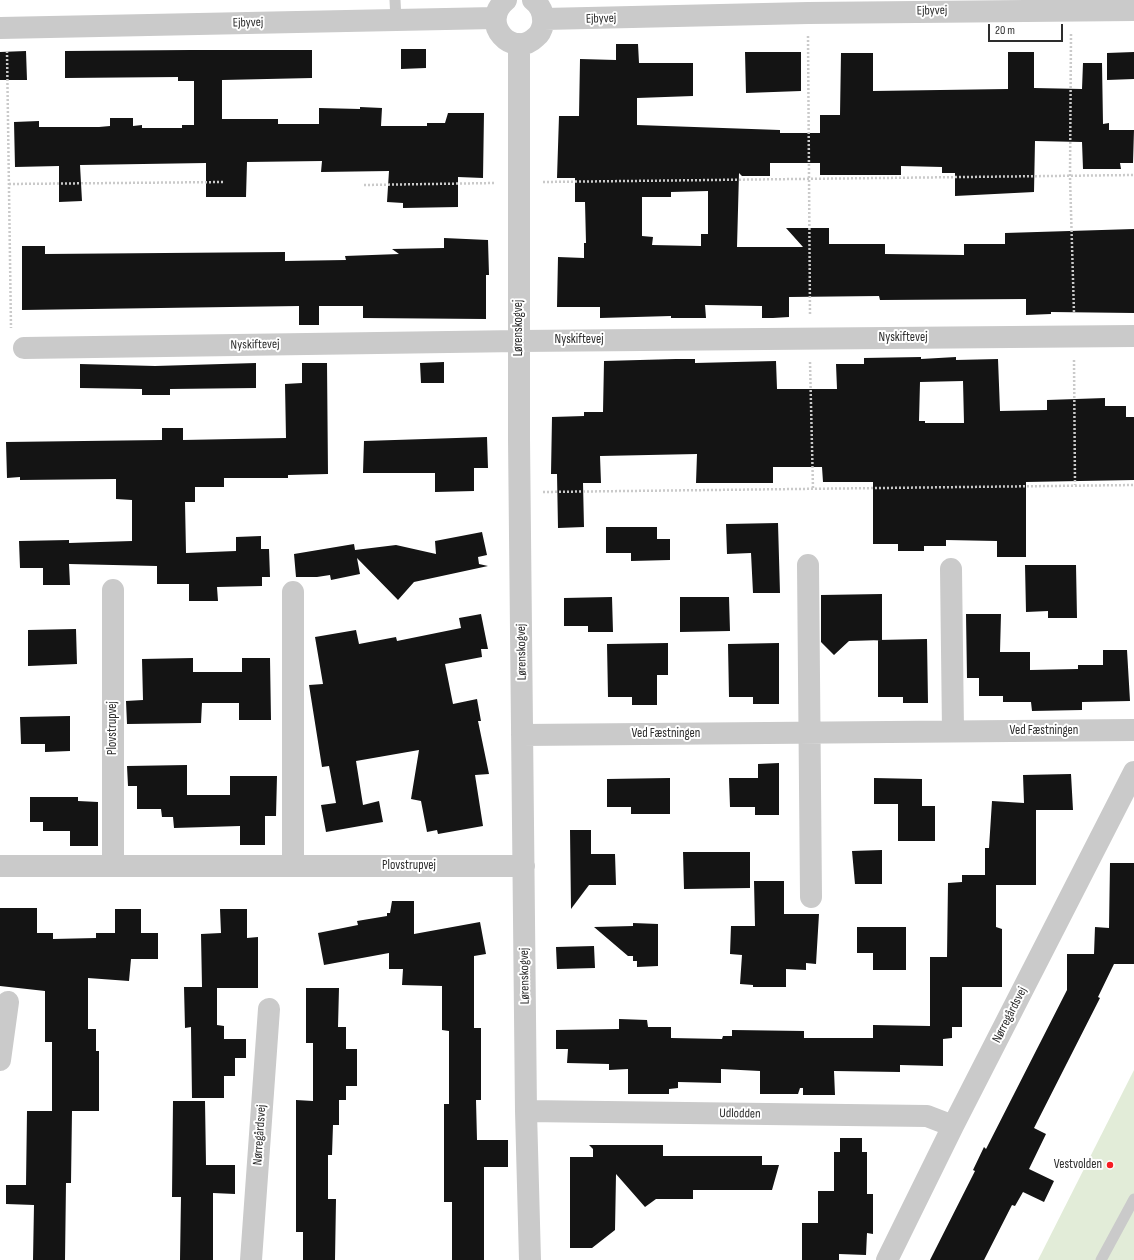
<!DOCTYPE html>
<html>
<head>
<meta charset="utf-8">
<style>
  body { margin:0 }
  #map { position:relative; width:1134px; height:1260px; overflow:hidden; background:#fff; font-family:"Sofia Sans Condensed",sans-serif }
  canvas { display:block }
  .scale { position:absolute; left:988px; top:24px; width:75px; height:18px; box-sizing:border-box; border:2px solid #2d2d2d; border-top:0; padding-left:5px; font-size:12px; line-height:14px; white-space:nowrap; color:#2d2d2d; -webkit-text-stroke:3px #fff; paint-order:stroke }
</style>
</head>
<body>
<div id="map">
<canvas width="1134" height="1260"></canvas>
<div class="scale">20 m</div>
</div>
<script>
const context = document.querySelector('canvas').getContext('2d');
context.lineJoin = 'round';
function fillPath(path, color) {
  context.fillStyle = color;
  context.fill(path, 'evenodd');
}
function trace(path, color, width, dash) {
  context.strokeStyle = color;
  context.lineWidth = width;
  context.lineCap = dash ? 'butt' : 'round';
  context.setLineDash(dash || []);
  context.stroke(path);
}
function label(font, color, halo, rows, align = 'center') {
  context.font = font + ' "Sofia Sans Condensed",sans-serif';
  context.lineWidth = 4;
  context.setLineDash([]);
  context.textBaseline = 'middle';
  context.strokeStyle = halo;
  context.fillStyle = color;
  for (const [text, x, y, turn = 0] of rows) {
    context.save();
    context.translate(x, y);
    context.rotate((+turn || 0) * Math.PI / 180);
    context.textAlign = isNaN(turn) ? turn : align;
    if (halo) context.strokeText(text, 0, 0);
    context.fillText(text, 0, 0);
    context.restore();
  }
}
fillPath(new Path2D(`
  M 1134,1070 L 1134,1260 L 1038,1260 Z`), '#e2ecd8');
fillPath(new Path2D(`
  M 616,44 L 638,44 L 639,63 L 693,63 L 693,96 L 637,98 L 637,125 L 780,130 L 780,133 L 820,133 L 820,115 L 840,115 L 841,53 L 873,53 L 873,91 L 1008,89 L 1008,52 L 1034,52 L 1034,88 L 1082,89 L 1083,63 L 1102,63 L 1103,124 L 1109,123 L 1109,130 L 1134,130 L 1133,163 L 1120,163 L 1121,169 L 1083,169 L 1082,142 L 1035,141 L 1034,192 L 955,196 L 955,173 L 942,173 L 942,167 L 901,166 L 901,175 L 820,175 L 820,163 L 770,163 L 770,176 L 742,176 L 739,173 L 737,247 L 803,247 L 786,228 L 829,228 L 829,244 L 885,244 L 885,254 L 964,255 L 964,244 L 1005,244 L 1005,233 L 1134,229 L 1134,313 L 1051,312 L 1051,314 L 1026,315 L 1026,299 L 880,300 L 879,296 L 789,297 L 789,317 L 773,318 L 762,318 L 762,306 L 705,305 L 706,318 L 671,318 L 671,316 L 600,318 L 600,307 L 557,307 L 558,257 L 584,258 L 584,243 L 586,243 L 585,202 L 575,202 L 575,178 L 557,178 L 559,116 L 579,116 L 580,59 L 616,60 ZM 708,191 L 708,234 L 701,234 L 701,246 L 652,245 L 653,237 L 642,236 L 642,197 L 671,197 L 671,192 Z
  M 401,49 L 426,49 L 426,68 L 401,69 Z
  M 190,50 L 312,50 L 312,78 L 222,80 L 222,119 L 278,119 L 278,124 L 319,124 L 319,108 L 360,109 L 360,107 L 382,108 L 381,126 L 427,126 L 427,123 L 445,123 L 448,113 L 484,113 L 483,178 L 458,177 L 458,207 L 403,208 L 403,203 L 387,202 L 389,171 L 321,172 L 322,161 L 247,162 L 246,197 L 206,197 L 206,163 L 80,165 L 82,201 L 59,202 L 59,166 L 15,167 L 14,122 L 39,121 L 39,127 L 99,127 L 110,126 L 110,118 L 133,118 L 133,126 L 142,125 L 142,128 L 182,128 L 182,125 L 194,125 L 194,81 L 178,81 L 178,77 L 65,78 L 65,51 Z
  M 26,51 L 27,80 L 0,80 L 0,52 Z
  M 745,52 L 801,52 L 801,91 L 746,93 Z
  M 1134,52 L 1134,79 L 1107,80 L 1107,53 Z
  M 444,238 L 488,240 L 489,275 L 486,275 L 486,319 L 363,318 L 363,306 L 319,306 L 319,325 L 299,325 L 299,306 L 22,310 L 22,246 L 45,246 L 45,254 L 285,252 L 285,261 L 346,260 L 345,256 L 399,254 L 392,249 L 444,248 Z
  M 921,357 L 921,359 L 956,357 L 956,360 L 998,359 L 1000,411 L 1047,410 L 1047,400 L 1105,398 L 1105,406 L 1126,406 L 1126,417 L 1134,417 L 1134,480 L 1026,482 L 1026,557 L 997,557 L 997,541 L 946,540 L 946,546 L 924,546 L 924,551 L 898,551 L 898,544 L 873,544 L 873,482 L 823,482 L 822,467 L 773,467 L 773,483 L 696,483 L 697,454 L 600,456 L 601,483 L 583,483 L 584,527 L 558,528 L 557,474 L 551,474 L 552,417 L 584,416 L 584,412 L 603,412 L 604,361 L 676,359 L 695,359 L 695,363 L 776,361 L 777,389 L 837,389 L 836,364 L 864,364 L 864,358 ZM 963,381 L 964,423 L 925,423 L 925,421 L 919,421 L 920,382 Z
  M 444,362 L 444,383 L 421,383 L 420,363 Z
  M 256,363 L 256,388 L 170,389 L 170,395 L 142,395 L 142,389 L 80,388 L 80,364 L 155,366 Z
  M 302,363 L 327,363 L 328,474 L 288,475 L 288,478 L 224,478 L 224,487 L 195,487 L 195,502 L 185,502 L 186,553 L 236,551 L 236,537 L 261,536 L 261,549 L 269,549 L 270,577 L 262,577 L 262,586 L 217,587 L 218,601 L 189,601 L 189,584 L 157,584 L 157,566 L 69,564 L 70,585 L 43,585 L 43,568 L 20,568 L 19,541 L 69,540 L 69,543 L 132,541 L 132,500 L 116,499 L 116,479 L 20,480 L 20,477 L 7,478 L 6,442 L 162,440 L 162,428 L 183,428 L 183,440 L 286,438 L 285,384 L 302,383 Z
  M 487,437 L 488,468 L 474,468 L 474,491 L 435,492 L 435,473 L 363,473 L 364,441 Z
  M 778,523 L 780,593 L 753,593 L 751,553 L 727,554 L 726,524 Z
  M 606,527 L 657,527 L 657,539 L 670,539 L 670,560 L 631,561 L 631,553 L 606,553 Z
  M 482,532 L 487,555 L 478,557 L 479,564 L 488,566 L 414,582 L 398,600 L 357,558 L 360,574 L 331,580 L 330,575 L 317,577 L 296,577 L 294,554 L 354,544 L 355,550 L 396,545 L 436,554 L 435,541 Z
  M 1025,565 L 1076,565 L 1077,618 L 1048,618 L 1048,611 L 1026,612 Z
  M 882,594 L 882,640 L 849,641 L 834,655 L 821,642 L 821,595 Z
  M 612,597 L 613,632 L 588,632 L 588,626 L 564,626 L 564,598 Z
  M 680,597 L 729,597 L 730,631 L 680,632 Z
  M 481,614 L 488,649 L 481,649 L 482,657 L 445,664 L 453,704 L 477,699 L 481,721 L 478,721 L 489,774 L 475,775 L 483,826 L 438,834 L 437,830 L 427,832 L 421,801 L 411,799 L 419,750 L 356,761 L 363,805 L 379,801 L 383,822 L 326,832 L 321,805 L 336,803 L 329,766 L 322,767 L 309,685 L 323,684 L 315,637 L 356,630 L 359,644 L 396,637 L 397,641 L 461,628 L 459,618 Z
  M 966,614 L 1001,614 L 1000,652 L 1030,652 L 1030,670 L 1078,669 L 1078,665 L 1103,665 L 1103,650 L 1127,650 L 1130,701 L 1082,702 L 1082,710 L 1032,711 L 1031,702 L 1003,702 L 1003,696 L 979,696 L 979,678 L 967,678 Z
  M 76,629 L 77,664 L 28,666 L 28,630 Z
  M 927,639 L 928,703 L 903,703 L 903,697 L 878,697 L 878,640 Z
  M 668,643 L 668,675 L 657,675 L 657,705 L 632,705 L 632,697 L 608,697 L 607,644 Z
  M 779,643 L 779,704 L 753,704 L 753,697 L 729,697 L 728,644 Z
  M 193,658 L 193,672 L 242,672 L 242,658 L 270,658 L 271,720 L 239,720 L 239,703 L 202,703 L 201,723 L 127,724 L 126,701 L 143,700 L 142,659 Z
  M 70,716 L 70,751 L 45,752 L 45,744 L 21,744 L 20,717 Z
  M 779,763 L 779,815 L 755,815 L 755,807 L 730,807 L 729,778 L 758,778 L 758,764 Z
  M 187,765 L 187,795 L 230,795 L 230,776 L 277,776 L 276,816 L 265,816 L 265,845 L 240,845 L 240,826 L 174,828 L 173,817 L 162,817 L 161,809 L 137,809 L 137,786 L 128,786 L 127,766 Z
  M 1071,774 L 1073,810 L 1036,810 L 1036,885 L 996,885 L 996,927 L 1002,929 L 1002,987 L 962,987 L 962,1027 L 952,1027 L 952,1038 L 943,1039 L 943,1066 L 900,1065 L 900,1072 L 834,1071 L 835,1095 L 803,1095 L 803,1088 L 800,1088 L 798,1094 L 760,1094 L 760,1071 L 721,1069 L 721,1083 L 678,1082 L 678,1088 L 669,1089 L 669,1094 L 628,1094 L 628,1069 L 609,1070 L 609,1064 L 567,1063 L 568,1049 L 556,1049 L 556,1030 L 619,1029 L 619,1019 L 647,1020 L 648,1027 L 671,1027 L 671,1038 L 722,1039 L 723,1036 L 732,1036 L 732,1030 L 804,1031 L 804,1038 L 873,1038 L 873,1025 L 930,1026 L 930,957 L 947,957 L 948,883 L 962,882 L 962,875 L 985,875 L 985,848 L 989,848 L 992,801 L 1024,803 L 1023,775 Z
  M 670,778 L 670,814 L 631,814 L 631,807 L 607,807 L 607,779 Z
  M 874,778 L 922,779 L 922,806 L 935,806 L 935,841 L 898,841 L 898,804 L 874,804 Z
  M 30,797 L 78,797 L 78,801 L 98,802 L 98,846 L 70,846 L 70,831 L 43,831 L 43,822 L 30,822 Z
  M 570,830 L 591,830 L 591,854 L 615,854 L 616,885 L 589,885 L 571,909 Z
  M 882,850 L 882,884 L 855,884 L 852,851 Z
  M 683,852 L 750,852 L 750,888 L 684,889 Z
  M 1110,863 L 1134,863 L 1134,964 L 1114,964 L 1098,997 L 1100,998 L 1034,1128 L 1046,1134 L 1029,1169 L 1054,1181 L 1044,1202 L 1023,1192 L 1015,1206 L 1012,1205 L 984,1260 L 930,1260 L 975,1171 L 973,1170 L 984,1147 L 986,1149 L 1067,990 L 1067,954 L 1094,954 L 1095,927 L 1109,928 Z
  M 754,881 L 784,881 L 784,914 L 819,914 L 816,964 L 806,963 L 806,970 L 786,969 L 786,987 L 753,987 L 753,985 L 740,984 L 742,955 L 730,954 L 731,926 L 755,926 Z
  M 392,901 L 414,901 L 414,934 L 480,922 L 486,954 L 474,956 L 474,1028 L 481,1028 L 481,1100 L 476,1100 L 477,1140 L 508,1140 L 508,1167 L 484,1167 L 484,1260 L 452,1260 L 452,1202 L 444,1202 L 444,1104 L 449,1104 L 449,1031 L 442,1030 L 442,986 L 402,985 L 403,969 L 389,969 L 389,953 L 324,965 L 318,933 L 358,925 L 357,921 L 387,916 L 387,913 L 390,913 Z
  M 0,908 L 37,908 L 37,933 L 53,933 L 53,939 L 96,938 L 96,933 L 115,933 L 115,909 L 141,909 L 141,933 L 158,933 L 158,959 L 131,959 L 129,981 L 88,978 L 88,1029 L 96,1029 L 96,1051 L 99,1051 L 99,1111 L 72,1111 L 71,1183 L 66,1183 L 65,1260 L 33,1260 L 34,1205 L 6,1204 L 6,1185 L 26,1185 L 27,1111 L 52,1111 L 52,1042 L 45,1042 L 45,991 L 0,986 Z
  M 220,909 L 247,909 L 247,938 L 258,937 L 258,988 L 217,988 L 217,1025 L 224,1026 L 224,1039 L 246,1039 L 246,1058 L 235,1058 L 235,1076 L 224,1076 L 224,1098 L 192,1098 L 191,1027 L 185,1028 L 184,987 L 202,987 L 201,934 L 221,933 Z
  M 633,923 L 658,924 L 658,966 L 637,967 L 637,961 L 633,961 L 633,956 L 628,956 L 594,927 L 633,926 Z
  M 857,927 L 906,927 L 906,970 L 873,970 L 873,953 L 857,953 Z
  M 594,946 L 595,968 L 557,969 L 556,947 Z
  M 306,988 L 339,988 L 338,1027 L 346,1027 L 346,1049 L 357,1049 L 357,1086 L 346,1086 L 346,1100 L 339,1100 L 339,1125 L 333,1125 L 332,1155 L 328,1155 L 328,1199 L 336,1199 L 335,1260 L 303,1260 L 303,1232 L 296,1232 L 296,1100 L 313,1101 L 313,1043 L 306,1043 Z
  M 173,1101 L 205,1101 L 206,1165 L 235,1165 L 235,1194 L 213,1193 L 213,1260 L 180,1260 L 181,1197 L 172,1197 Z
  M 840,1138 L 862,1138 L 862,1152 L 867,1152 L 867,1194 L 873,1194 L 873,1234 L 867,1233 L 866,1255 L 839,1254 L 839,1260 L 802,1260 L 802,1223 L 818,1223 L 818,1191 L 834,1191 L 834,1152 L 840,1152 Z
  M 589,1145 L 663,1145 L 663,1156 L 762,1156 L 762,1165 L 779,1165 L 772,1190 L 693,1190 L 693,1199 L 656,1199 L 645,1207 L 616,1174 L 615,1230 L 592,1248 L 570,1248 L 570,1157 L 593,1157 L 593,1149 Z`), '#141414');
trace(new Path2D(`
  M 1071,34 L 1070,177 L 1074,313
  M 808,36 L 810,315
  M 7,51 L 11,328
  M 543,182 L 1134,175
  M 9,184 L 225,182
  M 364,185 L 496,183
  M 1074,360 L 1075,485
  M 810,362 L 813,489
  M 543,492 L 1134,485`), '#cacaca', 2.5, [2, 2]);
trace(new Path2D(`
  M 395,0 L 396,20
  M 1101,1260 L 1134,1199`), '#cacaca', 11);
trace(new Path2D(`
  M 506,0 C 478,23 513,60 536,37 C 540,34 542,29 543,24 C 544,14 541,6 533,0
  M 544,19 L 808,13 L 1134,10
  M 0,28 L 495,18
  M 519,44 L 519,439 L 526,1111 L 530,1260
  M 24,348 L 519,341 L 1134,336
  M 808,565 L 811,897
  M 951,569 L 953,731
  M 113,590 L 113,866
  M 293,592 L 293,866
  M 522,735 L 1134,730
  M 0,866 L 524,866
  M 0,1060 L 8,1002
  M 526,1111 L 927,1116 L 953,1126
  M 251,1260 L 269,1009
  M 887,1260 L 953,1126 L 1134,772`), '#cacaca', 22);
for (const [x, y, r, color] of [
  [1110,1165,4,"#f61c23"]
]) {
  const dot = new Path2D();
  dot.arc(x, y, r, 0, 2 * Math.PI);
  context.fillStyle = color;
  context.fill(dot);
  trace(dot, '#fff', 1.5);
}
label('13px', '#2d2d2d', '#fff', [
  ["Ejbyvej",932,11,-1],
  ["Ejbyvej",601,19,-2],
  ["Ejbyvej",248,23,-1],
  ["Lørenskogvej",519,328,-90],
  ["Nyskiftevej",903,338],
  ["Nyskiftevej",579,340],
  ["Nyskiftevej",255,345,-1],
  ["Lørenskogvej",522,652,-91],
  ["Plovstrupvej",113,728,-90],
  ["Ved Fæstningen",1044,731],
  ["Ved Fæstningen",666,734],
  ["Plovstrupvej",409,866],
  ["Lørenskogvej",525,976,-91],
  ["Nørregårdsvej",1010,1015,-63],
  ["Udlodden",740,1114,1],
  ["Nørregårdsvej",260,1135,-86]
]);
label('13px', '#2d2d2d', '#fff', [
  ["Vestvolden",1102,1165]
], 'right');
</script>
</body>
</html>
